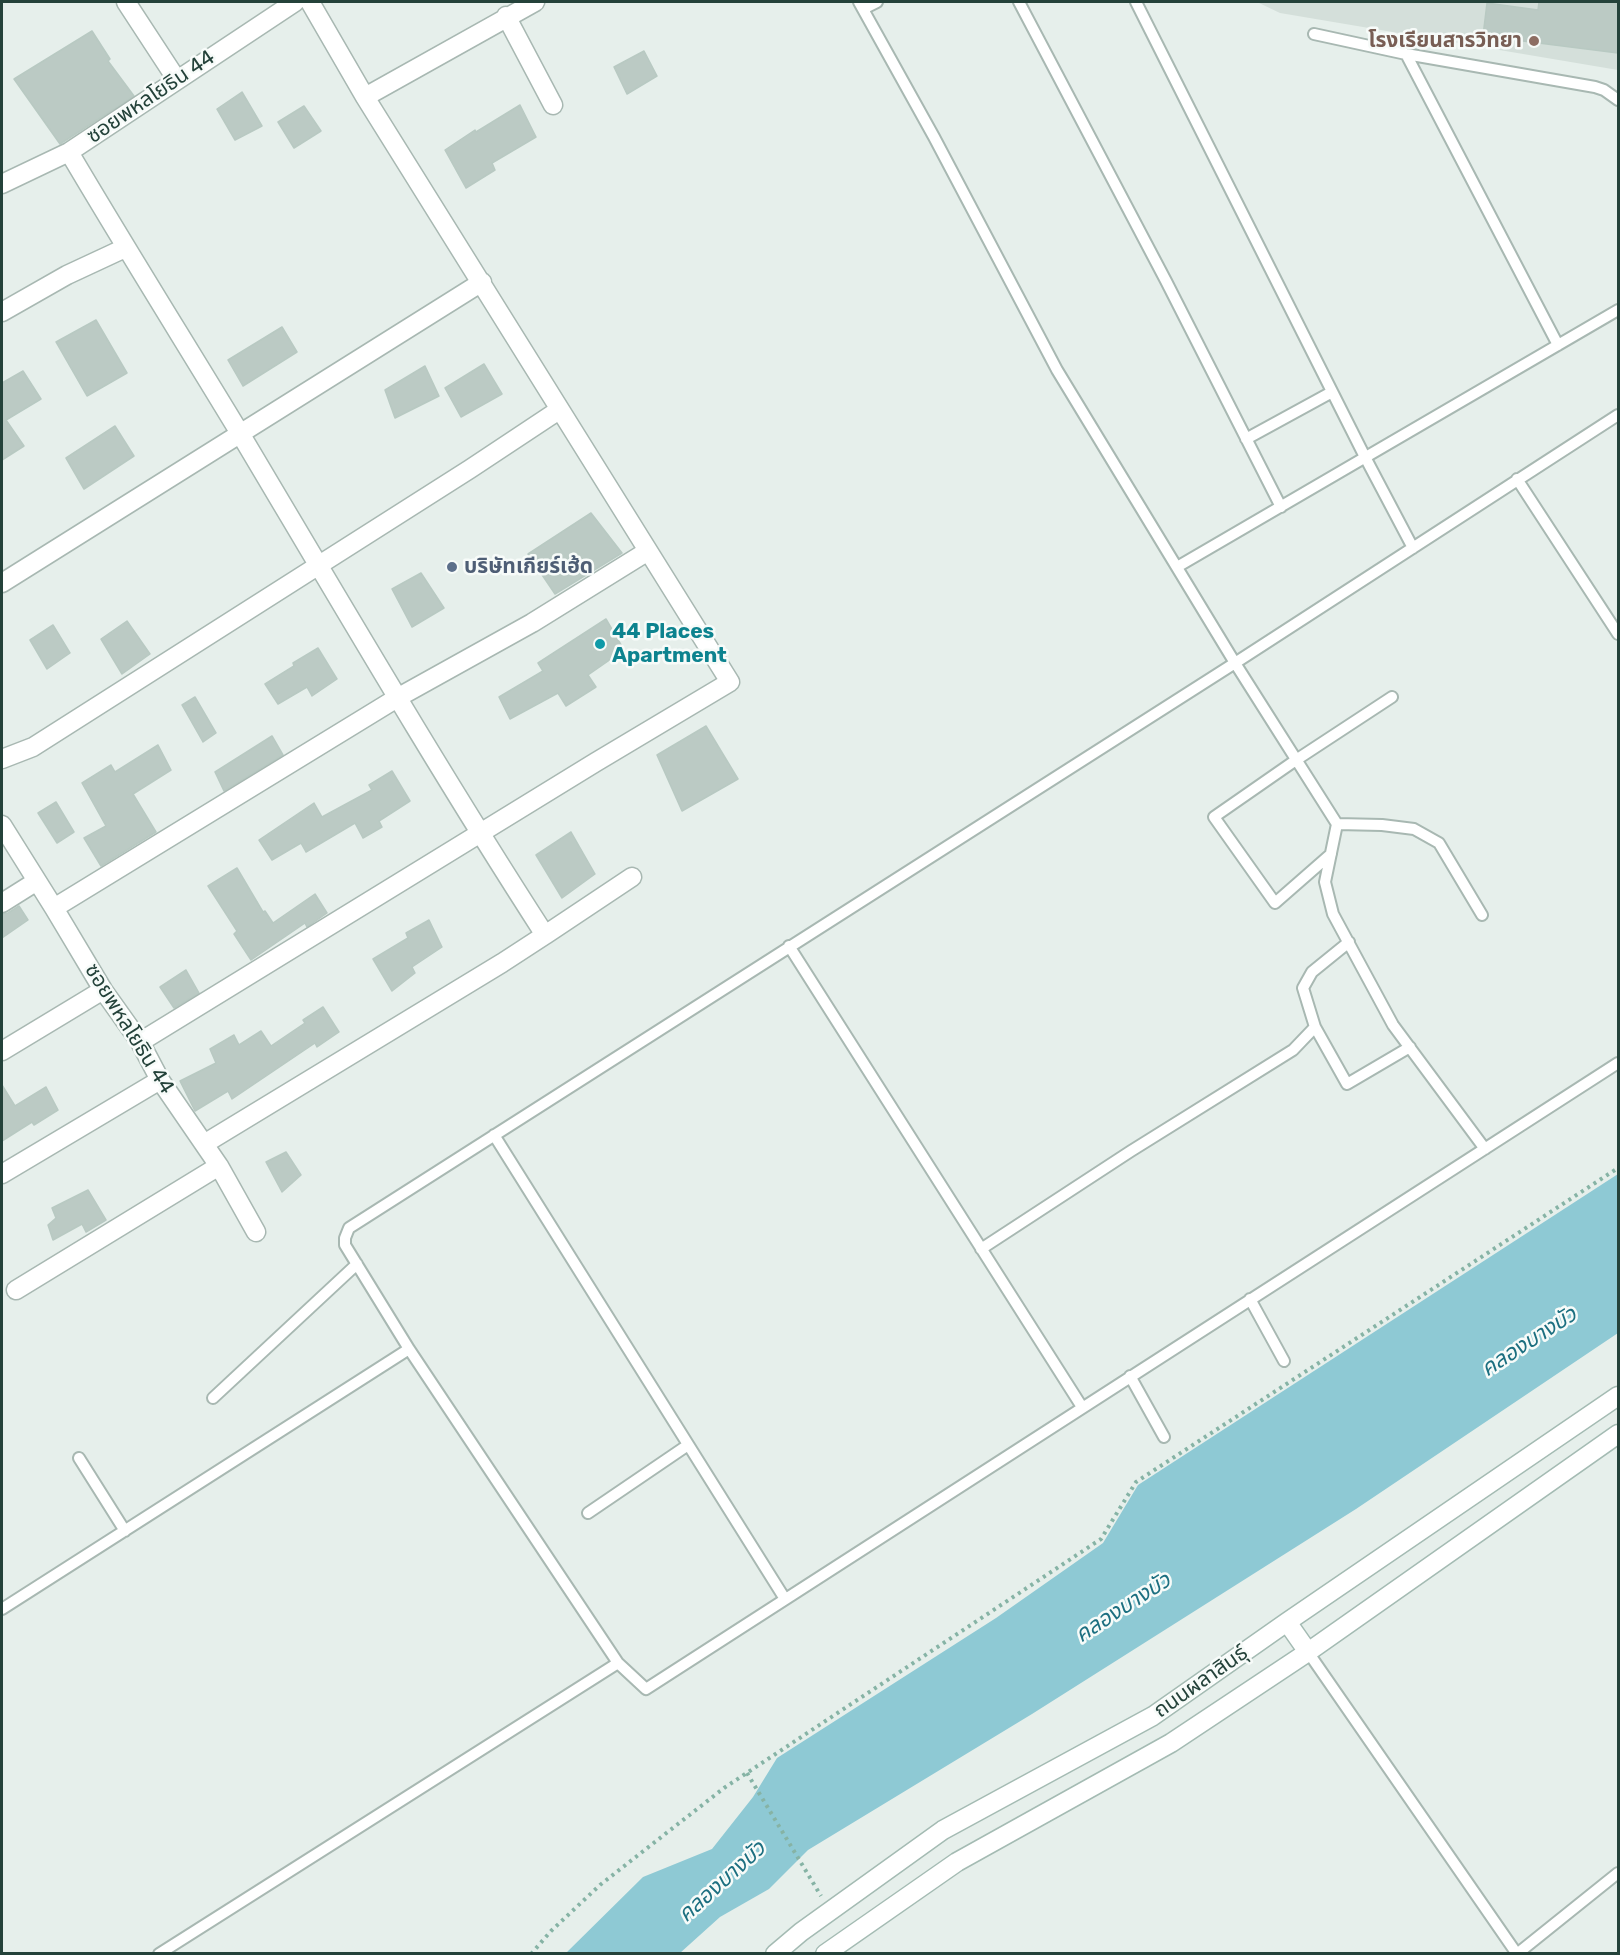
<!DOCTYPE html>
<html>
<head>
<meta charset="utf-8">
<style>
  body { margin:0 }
  #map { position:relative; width:1620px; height:1955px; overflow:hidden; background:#e6efeb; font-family:Rubik,sans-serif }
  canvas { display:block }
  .frame { position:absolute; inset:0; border:3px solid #24423a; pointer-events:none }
</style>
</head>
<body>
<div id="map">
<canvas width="1620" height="1955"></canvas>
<div class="frame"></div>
</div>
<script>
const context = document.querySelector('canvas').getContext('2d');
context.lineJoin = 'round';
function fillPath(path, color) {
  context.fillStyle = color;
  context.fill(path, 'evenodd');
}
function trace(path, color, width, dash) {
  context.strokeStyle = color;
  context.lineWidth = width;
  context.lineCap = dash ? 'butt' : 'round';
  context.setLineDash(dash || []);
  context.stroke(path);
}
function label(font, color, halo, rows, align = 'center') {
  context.font = font + ' Rubik,"Noto Sans Thai",sans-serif';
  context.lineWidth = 5;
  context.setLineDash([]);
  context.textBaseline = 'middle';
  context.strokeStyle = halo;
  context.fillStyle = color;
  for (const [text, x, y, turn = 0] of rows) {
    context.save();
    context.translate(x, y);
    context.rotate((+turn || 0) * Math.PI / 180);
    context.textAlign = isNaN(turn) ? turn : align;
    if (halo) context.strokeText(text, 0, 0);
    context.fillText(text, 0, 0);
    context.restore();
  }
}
fillPath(new Path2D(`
  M 1257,2 L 1618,2 L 1618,70 L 1280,13 Z`), '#d4dfda');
fillPath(new Path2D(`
  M 1618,1174 L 1618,1333 L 1356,1509 L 1032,1714 L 808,1850 L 769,1889 L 720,1917 L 680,1953 L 566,1953 L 643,1877 L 712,1849 L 753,1797 L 777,1758 L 996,1618 L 1103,1543 L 1138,1485 Z`), '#8ec9d4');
const building = new Path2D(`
  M 1539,2 L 1618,2 L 1618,53 L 1483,36 L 1487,3 L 1538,10 Z
  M 92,31 L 110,59 L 108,61 L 134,96 L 60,144 L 14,79 Z
  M 644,51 L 657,76 L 627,94 L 614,67 Z
  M 242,92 L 262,126 L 235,140 L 217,109 Z
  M 520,105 L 536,137 L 492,163 L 495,170 L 466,188 L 445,150 L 475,130 L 476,132 Z
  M 304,106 L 321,131 L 294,148 L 278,122 Z
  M 96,320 L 127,373 L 87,396 L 56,342 Z
  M 282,327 L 297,352 L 243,386 L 228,360 Z
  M 484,364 L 502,394 L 461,417 L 445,388 Z
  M 425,366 L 439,396 L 395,418 L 385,390 Z
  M 23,371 L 41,399 L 6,420 L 24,446 L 2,460 L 2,383 Z
  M 115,426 L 134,456 L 84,489 L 66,458 Z
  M 591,513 L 622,553 L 555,594 L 528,554 Z
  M 421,573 L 444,608 L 412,627 L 392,589 Z
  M 606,619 L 624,650 L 588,675 L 596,687 L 566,706 L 558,693 L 510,719 L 499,697 L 543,671 L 538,663 Z
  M 127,621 L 150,654 L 122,674 L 101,639 Z
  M 53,625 L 70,653 L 47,669 L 30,640 Z
  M 318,648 L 337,679 L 312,696 L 307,687 L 278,704 L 265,684 L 294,666 L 293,663 Z
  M 195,697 L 216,733 L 203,742 L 182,705 Z
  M 706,726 L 738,779 L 682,811 L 657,755 Z
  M 272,736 L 283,755 L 224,791 L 215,772 Z
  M 158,745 L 171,770 L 133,794 L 156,832 L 101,866 L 84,838 L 106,826 L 82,783 L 111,765 L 115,772 Z
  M 392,771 L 410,801 L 379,821 L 382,827 L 363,838 L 355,823 L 306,852 L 301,843 L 272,860 L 259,840 L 314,803 L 322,817 L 372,790 L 369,785 Z
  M 56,802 L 74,832 L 57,843 L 38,813 Z
  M 571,832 L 595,874 L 562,898 L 536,855 Z
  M 237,868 L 263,912 L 265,911 L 273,923 L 315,894 L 327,913 L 307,927 L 305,923 L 251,960 L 234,934 L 237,931 L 208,886 Z
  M 19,906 L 28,920 L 2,938 L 2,914 L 8,913 Z
  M 429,920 L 442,947 L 412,967 L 415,973 L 392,991 L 373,959 L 408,938 L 406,933 Z
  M 186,970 L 199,993 L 174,1008 L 160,987 Z
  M 323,1007 L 339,1032 L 317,1047 L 315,1043 L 232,1099 L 228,1091 L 195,1111 L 180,1081 L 216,1063 L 210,1049 L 234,1035 L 239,1045 L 261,1031 L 271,1046 L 305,1023 L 303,1020 Z
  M 2,1085 L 15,1106 L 46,1087 L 58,1110 L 34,1125 L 32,1122 L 2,1141 Z
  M 286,1152 L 301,1175 L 282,1192 L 266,1162 Z
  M 88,1190 L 106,1220 L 86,1232 L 82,1224 L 53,1240 L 48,1225 L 56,1218 L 52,1208 Z`);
fillPath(building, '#bbcac4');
trace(building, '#b8c9c2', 1.5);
const service = new Path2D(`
  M 859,2 L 934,137 L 1057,370 L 1235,663 L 1337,824 L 1382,825 L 1414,829 L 1439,843 L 1482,915
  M 1019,2 L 1166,281 L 1281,507
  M 1136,2 L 1365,457 L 1413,548
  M 863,9 L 877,2
  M 1314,34 L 1406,54 L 1595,87 L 1604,90 L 1618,100
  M 1406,54 L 1558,345
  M 1618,415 L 1235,663 L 349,1228 L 345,1238 L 345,1245 L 409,1349 L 618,1663 L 646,1689 L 1618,1063
  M 1246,439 L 1332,392
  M 1517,479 L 1618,634
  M 1177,567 L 1618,310
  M 1337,824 L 1325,882 L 1333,914 L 1393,1025 L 1485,1149
  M 1331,854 L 1275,903 L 1214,817 L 1296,760 L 1392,697
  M 1349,942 L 1312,972 L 1303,988 L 1315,1027 L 1347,1084 L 1410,1047
  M 789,946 L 1082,1407
  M 494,1135 L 785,1599
  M 981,1249 L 1131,1151 L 1293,1050 L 1315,1027
  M 1250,1299 L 1284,1361
  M 1130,1376 L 1164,1437
  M 213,1398 L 357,1264
  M 79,1458 L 125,1531
  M 588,1513 L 688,1445
  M 2,1609 L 409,1349
  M 1308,1652 L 1517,1954 L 1618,1873
  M 159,1954 L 618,1663`);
const minor = new Path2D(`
  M 126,2 L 177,80
  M 506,16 L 553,105
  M 365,97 L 535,2
  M 69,152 C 125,247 184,341 241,435 C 341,603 439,771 545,935 L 502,963 L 204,1144
  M 2,184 L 69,152 L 295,2
  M 2,312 L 67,275 L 125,248
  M 2,583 L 482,282
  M 2,759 L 33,747 L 470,469 L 559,410
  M 2,825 L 54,908 L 103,990 L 140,1042 L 160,1080 L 219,1166 L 256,1232
  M 2,903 L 37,881
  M 54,908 L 397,698 L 532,623 L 648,551
  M 545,935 L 632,877
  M 140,1042 L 596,762 L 730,682 L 365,97 L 310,2
  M 2,1051 L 103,990
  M 2,1174 L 160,1080
  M 16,1290 L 219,1166`);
const secondary = new Path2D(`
  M 1287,1622 L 1308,1652
  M 775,1954 L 801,1932 L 943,1830 L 1153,1716 L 1287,1622 L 1618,1396
  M 825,1954 L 957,1862 L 1171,1743 L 1308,1652 L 1618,1434`);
trace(service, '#a8b8b2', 14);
trace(minor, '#a8b8b2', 21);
trace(secondary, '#a4bbb3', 21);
trace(new Path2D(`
  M 747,1773 L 821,1896
  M 531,1954 L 551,1931 L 600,1885 L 724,1788 L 1101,1539 L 1136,1482 L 1618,1168`), '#86b3a5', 4, [3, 4.5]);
trace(service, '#fff', 10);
trace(minor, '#fff', 18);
trace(secondary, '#fff', 18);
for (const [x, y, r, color] of [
  [1534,41,6,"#8d6e63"],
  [452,567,6,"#5c6f8a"],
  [600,644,6,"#0f9aa8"]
]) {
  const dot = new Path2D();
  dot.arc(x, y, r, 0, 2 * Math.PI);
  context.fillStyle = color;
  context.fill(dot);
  trace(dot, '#f7fbf9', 2);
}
label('bold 21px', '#785e54', '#f7fbf9', [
  ["โรงเรียนสารวิทยา",1522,41]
], 'right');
label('21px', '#24423a', '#f7fbf9', [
  ["ซอยพหลโยธิน 44",151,97,-34],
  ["ซอยพหลโยธิน 44",129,1029,58],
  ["ถนนผลาสินธุ์",1201,1682,-35]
]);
label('bold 21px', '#4e5e75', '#f7fbf9', [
  ["บริษัทเกียร์เฮ้ด",464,567]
], 'left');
label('bold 21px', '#0d838f', '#f7fbf9', [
  ["44 Places",612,632],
  ["Apartment",612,656]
], 'left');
label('italic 22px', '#1c6f80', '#f7fbf9', [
  ["คลองบางบัว",1529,1342,-33],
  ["คลองบางบัว",1123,1608,-33],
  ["คลองบางบัว",722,1882,-42]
]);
</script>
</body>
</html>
